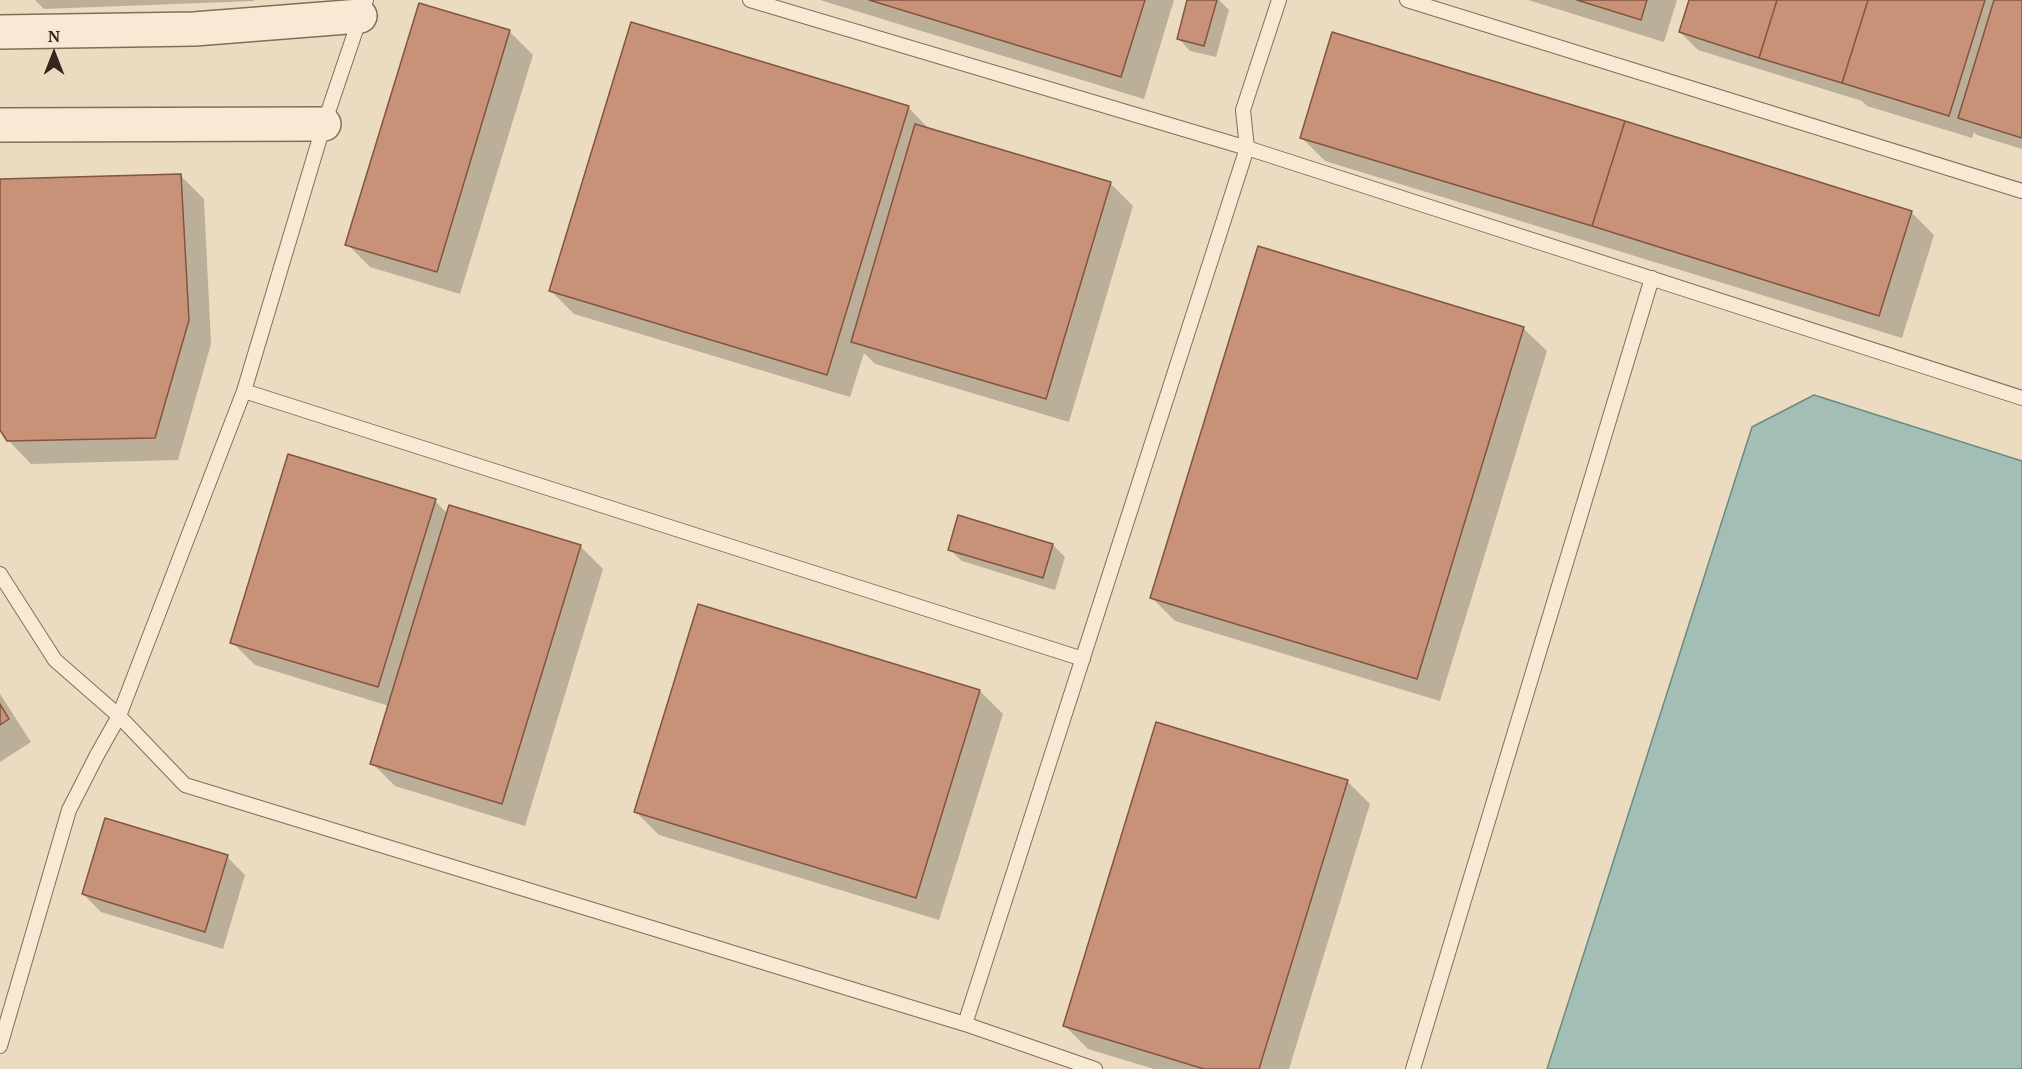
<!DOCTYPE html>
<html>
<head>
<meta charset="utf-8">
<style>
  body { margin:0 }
  #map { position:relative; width:2022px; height:1069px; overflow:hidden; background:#ebdbc1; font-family:"PT Serif",serif }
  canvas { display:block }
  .north { position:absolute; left:24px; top:24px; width:60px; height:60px; -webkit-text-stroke:4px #f3e6d0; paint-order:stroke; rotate:0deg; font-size:16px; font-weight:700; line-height:24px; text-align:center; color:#34261d }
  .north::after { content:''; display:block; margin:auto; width:21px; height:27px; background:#34261d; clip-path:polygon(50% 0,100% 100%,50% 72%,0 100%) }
</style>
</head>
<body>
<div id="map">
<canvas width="2022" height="1069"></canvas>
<div class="north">N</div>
</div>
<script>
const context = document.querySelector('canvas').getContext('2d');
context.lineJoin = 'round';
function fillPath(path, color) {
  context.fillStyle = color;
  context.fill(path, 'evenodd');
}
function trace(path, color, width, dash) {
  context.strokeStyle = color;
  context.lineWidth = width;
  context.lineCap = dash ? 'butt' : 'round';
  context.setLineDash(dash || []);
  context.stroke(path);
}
const water = new Path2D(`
  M 1814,395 L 2022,461 L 2022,1069 L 1547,1069 L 1752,427 Z`);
fillPath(water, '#a3beb4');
trace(water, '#6b8b80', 1.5);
fillPath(new Path2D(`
  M 35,0 L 254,0 L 254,1 L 44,9 Z
  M 820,0 L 1174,0 L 1144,99 Z
  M 1189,0 L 1219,0 L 1229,10 L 1216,57 L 1190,51 L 1178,38 Z
  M 1528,0 L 1677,0 L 1664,42 Z
  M 1690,0 L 2022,0 L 2022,149 L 1977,135 L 1974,132 L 1972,138 L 1867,106 L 1862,101 L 1698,50 L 1680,32 Z
  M 420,5 L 510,32 L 533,55 L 460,294 L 370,267 L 347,244 Z
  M 632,24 L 909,108 L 930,130 L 1110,183 L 1133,206 L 1069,422 L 875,364 L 864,353 L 850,397 L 574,314 L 551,291 Z
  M 1302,138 L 1911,212 L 1934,235 L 1902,338 L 1325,161 Z
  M 181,176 L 204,199 L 211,344 L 178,460 L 31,464 L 8,440 L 0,427 L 0,181 Z
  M 1523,328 L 1547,351 L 1440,701 L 1175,621 L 1152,598 Z
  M 435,501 L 448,514 L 580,546 L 603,569 L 525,826 L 395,786 L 372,763 L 389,706 L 255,665 L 232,642 Z
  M 1053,545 L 1065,557 L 1055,590 L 962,561 L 949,549 Z
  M 980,691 L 1003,714 L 939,920 L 659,835 L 636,812 Z
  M 0,694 L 31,742 L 0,762 Z
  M 1347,781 L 1370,804 L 1289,1069 L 1154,1069 L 1088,1049 L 1065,1026 Z
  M 227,857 L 245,875 L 223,949 L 101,912 L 83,894 Z`), '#0003');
const building = new Path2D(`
  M 869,0 L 1145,0 L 1121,77 Z
  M 1187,0 L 1217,0 L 1204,46 L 1177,39 Z
  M 1577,0 L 1647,0 L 1641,20 Z
  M 1689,0 L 1777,0 L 1759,58 L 1679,32 Z
  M 1777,0 L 1868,0 L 1842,83 L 1759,58 Z
  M 1868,0 L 1985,0 L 1949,116 L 1842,83 Z
  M 1994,0 L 2022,0 L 2022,138 L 1958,118 Z
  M 419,3 L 510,30 L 437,272 L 345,245 Z
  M 631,22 L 909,106 L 827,375 L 549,291 Z
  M 1332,32 L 1625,121 L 1592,226 L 1300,138 Z
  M 1625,121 L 1912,211 L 1879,316 L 1592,226 Z
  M 915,124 L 1111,182 L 1046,399 L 851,342 Z
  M 181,174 L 189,320 L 155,438 L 7,441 L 0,430 L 0,179 Z
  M 1258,246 L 1524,327 L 1417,679 L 1150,598 Z
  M 288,454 L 436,499 L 378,687 L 230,643 Z
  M 449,505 L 581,545 L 502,804 L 370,764 Z
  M 958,515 L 1053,544 L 1043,578 L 948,550 Z
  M 698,604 L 980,690 L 916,898 L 634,812 Z
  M 0,704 L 9,719 L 0,725 Z
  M 1156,722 L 1348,780 L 1259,1069 L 1204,1069 L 1063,1026 Z
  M 105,818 L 228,855 L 205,932 L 82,894 Z`);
fillPath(building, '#c89278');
trace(building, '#825540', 1.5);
const service = new Path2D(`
  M 750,0 L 1247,148 L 2022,398
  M 1407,0 L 2022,191
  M 244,391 L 1083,659
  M 0,574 L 55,660 L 119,716 L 185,785 L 965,1024 L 1095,1069
  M 965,1024 L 1247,148 L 1243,110 L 1279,0
  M 0,1046 L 69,810 L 97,755 L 119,716 L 244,391 L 324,124 L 366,0
  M 1413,1069 L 1652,278`);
const tertiary = new Path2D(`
  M 0,32 L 194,29 L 360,16
  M 0,125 L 324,124`);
trace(service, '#846c59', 16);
trace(tertiary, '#846c59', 36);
trace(service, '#f7e9d4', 14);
trace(tertiary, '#f7e9d4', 33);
</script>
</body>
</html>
